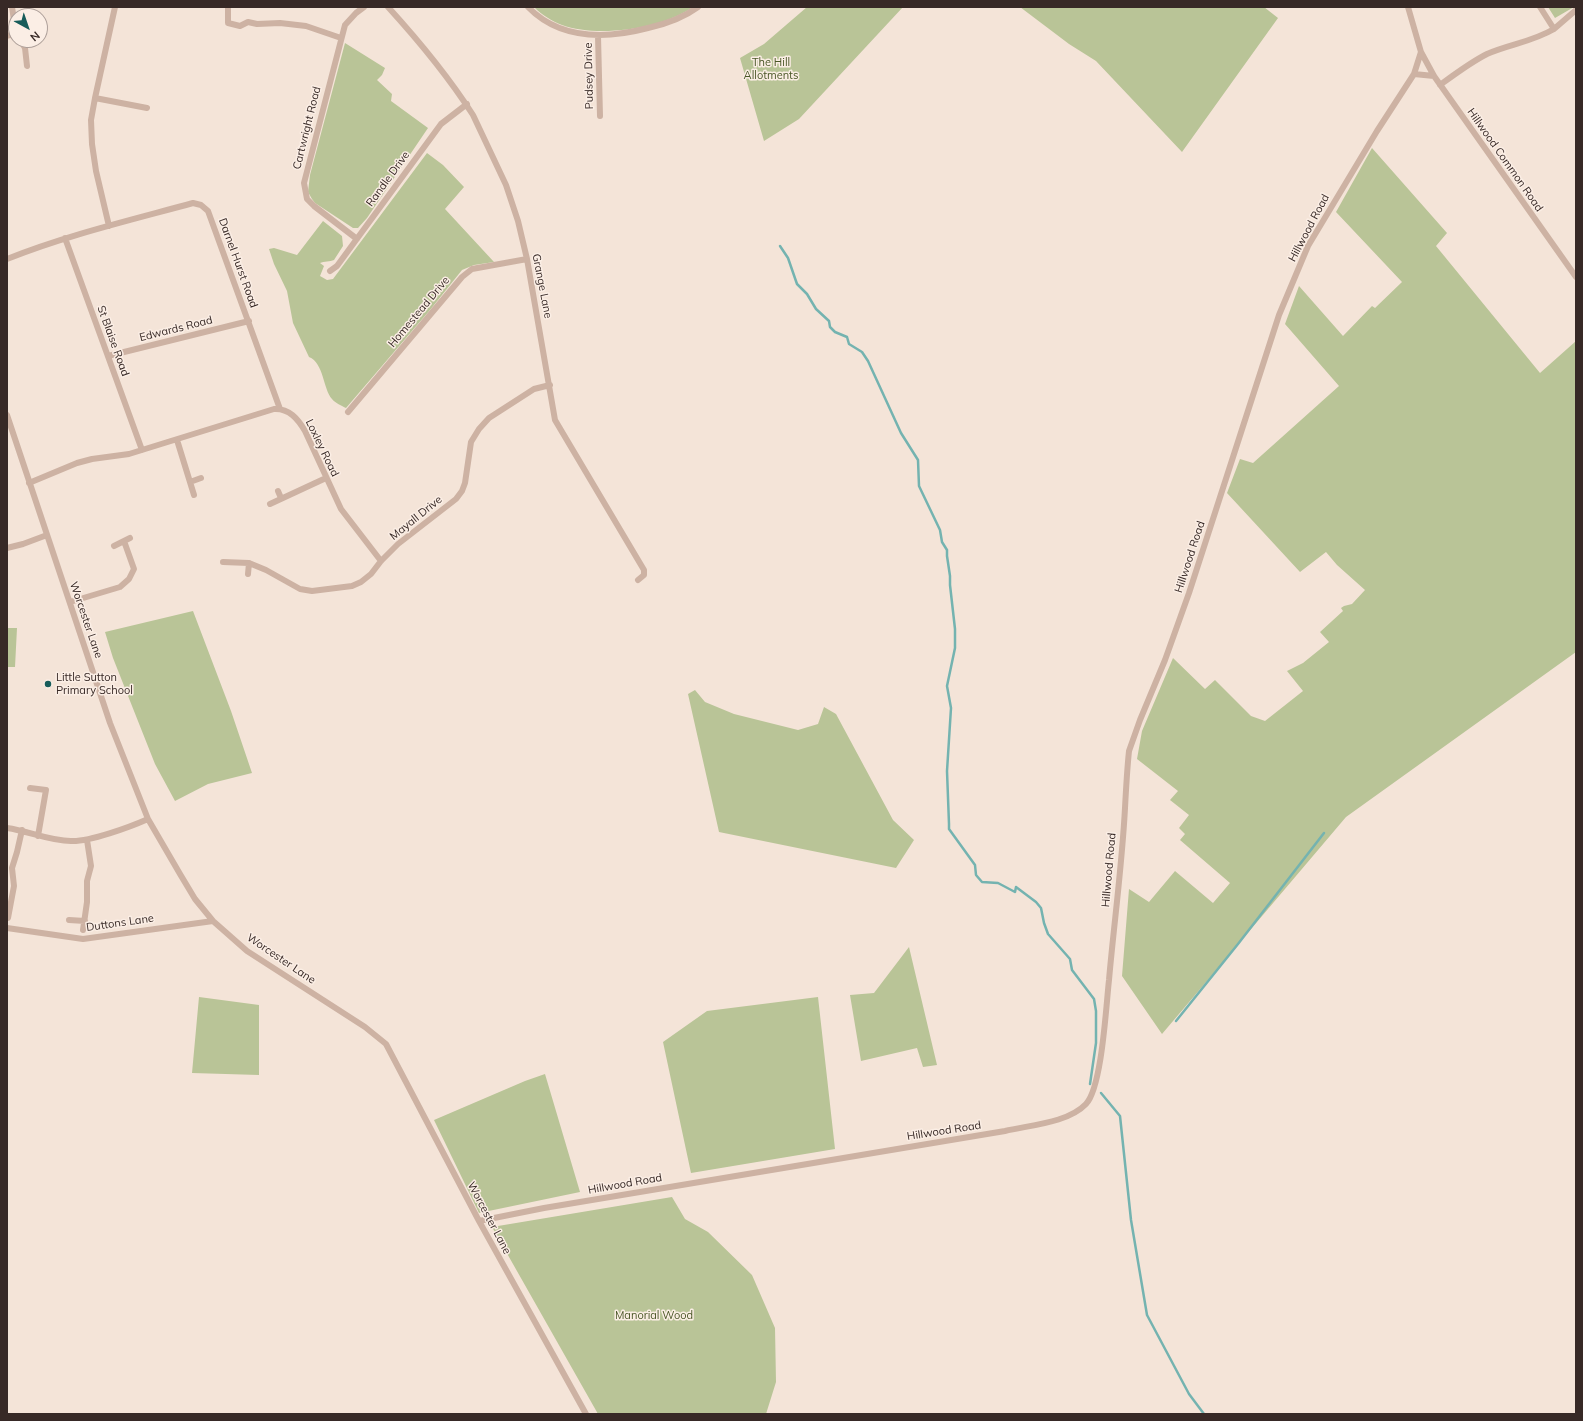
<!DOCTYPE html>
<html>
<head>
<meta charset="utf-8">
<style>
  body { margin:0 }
  #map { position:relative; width:1583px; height:1421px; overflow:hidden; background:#f4e4d8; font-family:Mulish,sans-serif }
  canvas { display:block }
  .frame { position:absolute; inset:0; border:8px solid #372926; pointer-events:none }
  .north { position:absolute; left:8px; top:8px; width:40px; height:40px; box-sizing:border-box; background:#fbeee5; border:1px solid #ad9f99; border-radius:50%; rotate:140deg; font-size:11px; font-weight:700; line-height:16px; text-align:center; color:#372926 }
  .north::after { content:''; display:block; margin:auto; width:14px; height:18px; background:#175c5a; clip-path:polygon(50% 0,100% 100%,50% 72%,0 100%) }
</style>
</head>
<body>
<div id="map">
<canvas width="1583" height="1421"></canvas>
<div class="frame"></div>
<div class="north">N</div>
</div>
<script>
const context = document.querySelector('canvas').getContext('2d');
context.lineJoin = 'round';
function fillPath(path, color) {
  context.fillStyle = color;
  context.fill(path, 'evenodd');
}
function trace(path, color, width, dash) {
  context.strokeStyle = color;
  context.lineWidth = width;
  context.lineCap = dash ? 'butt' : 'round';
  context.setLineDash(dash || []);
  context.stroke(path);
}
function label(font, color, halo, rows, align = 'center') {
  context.font = font + ' Mulish,sans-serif';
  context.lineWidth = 3;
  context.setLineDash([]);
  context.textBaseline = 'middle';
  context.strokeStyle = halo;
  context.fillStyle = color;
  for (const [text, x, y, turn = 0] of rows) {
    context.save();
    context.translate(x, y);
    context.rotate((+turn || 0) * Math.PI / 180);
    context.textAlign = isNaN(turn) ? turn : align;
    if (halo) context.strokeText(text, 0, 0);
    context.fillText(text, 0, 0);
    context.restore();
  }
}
fillPath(new Path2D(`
  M 534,7 L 693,7 C 662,29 598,38 562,25 C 552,21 542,15 534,7 Z
  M 807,7 L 903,7 L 799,119 L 764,141 L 740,58 L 764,44 Z
  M 1020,7 L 1264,7 L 1278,18 L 1182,152 L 1096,61 L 1069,44 Z
  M 1548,7 L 1574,7 L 1555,18 Z
  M 345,43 L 385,68 L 382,75 L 377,80 L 392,94 L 391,101 L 428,128 L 367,218 L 358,228 L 353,228 L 315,203 L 312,199 L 308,192 L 310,175 Z
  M 1372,148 L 1447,233 L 1436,246 L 1540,373 L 1576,341 L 1576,652 L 1346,817 L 1162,1034 L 1122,976 L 1129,889 L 1149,902 L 1175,871 L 1213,903 L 1230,883 L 1180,840 L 1185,834 L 1179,828 L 1189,815 L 1170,800 L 1178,791 L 1137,759 L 1142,731 L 1173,658 L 1205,689 L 1215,680 L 1251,716 L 1265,721 L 1303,691 L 1287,671 L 1303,663 L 1329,642 L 1320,632 L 1343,611 L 1341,608 L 1344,606 L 1352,604 L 1365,590 L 1337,565 L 1326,552 L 1300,572 L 1227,493 L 1240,459 L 1253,463 L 1339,386 L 1285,324 L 1299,286 L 1343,336 L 1372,306 L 1375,308 L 1402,282 L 1336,212 Z
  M 427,153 L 443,165 L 464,187 L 445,209 L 494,262 L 474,265 L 462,270 L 430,310 L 346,408 C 342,406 335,403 332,399 C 323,389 324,363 309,357 L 293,323 L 287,291 L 274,264 L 269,249 L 274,248 L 297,255 L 323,221 L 342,236 L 343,246 L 334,260 C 330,262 324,261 320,263 L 324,266 L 320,276 L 327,280 L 333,279 Z
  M 193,611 L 231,711 L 252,773 L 208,784 L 175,801 L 155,764 L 113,658 L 105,632 Z
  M 7,628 L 17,628 L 15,667 L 7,667 Z
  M 695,690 L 705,702 L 734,714 L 798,730 L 818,724 L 824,707 L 836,714 L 893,820 L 914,840 L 896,868 L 719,832 L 688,694 Z
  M 909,947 L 937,1065 L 923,1067 L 917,1048 L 861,1061 L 850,995 L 874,993 Z
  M 199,997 L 259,1005 L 259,1075 L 192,1073 Z
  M 818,997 L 835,1149 L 691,1173 L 663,1042 L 707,1011 Z
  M 545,1074 L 580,1192 L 479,1213 L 434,1120 L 525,1081 Z
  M 672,1197 L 685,1219 L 708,1232 L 752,1275 L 775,1328 L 776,1382 L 766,1414 L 598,1414 L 492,1227 Z`), '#b9c497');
trace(new Path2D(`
  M 780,246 L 788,258 L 797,284 L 807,294 L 816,309 L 829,321 L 830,327 L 835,332 L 847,337 L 849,344 L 862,352 L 868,361 L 901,433 L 918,460 L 919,486 L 940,530 L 942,542 L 947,550 L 947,556 L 950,576 L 950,585 L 955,629 L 955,648 L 947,686 L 951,708 L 947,771 L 949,824 L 949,829 L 975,865 L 976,875 L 982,882 L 998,883 L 1015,892 L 1016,887 L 1036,902 L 1041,908 L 1044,923 L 1048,934 L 1070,959 L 1072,970 L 1094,999 L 1096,1011 L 1096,1043 L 1090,1084
  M 1176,1021 L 1238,944 L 1324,833
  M 1101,1093 L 1120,1116 L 1131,1220 L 1147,1315 L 1189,1394 L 1204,1414`), '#74b3b0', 2.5);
trace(new Path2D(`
  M 12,7 L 16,33
  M 228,7 L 228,23 L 240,26 L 248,22 L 257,24 L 280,23 L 306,26 L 341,38
  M 388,7 C 419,41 448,76 473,115 L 506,185 L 518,221 L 527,259 L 555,420 L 644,570 L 644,575 L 638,580
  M 528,7 C 560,40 606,39 648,28 C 666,24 683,18 698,7
  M 1408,7 L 1421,52 L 1434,76 L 1576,277
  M 1554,29 L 1576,10
  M 7,36 L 16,33
  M 598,36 L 600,116
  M 20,40 L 25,48 L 27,66
  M 1414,74 L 1434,76
  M 1440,85 C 1455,74 1471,62 1487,54 C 1510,44 1532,42 1554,29 L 1540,7
  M 95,98 L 147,108
  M 109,226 L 96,171 L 92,144 L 91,120 L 95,98 L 115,7
  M 65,238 L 142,450
  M 357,239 L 314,206 L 307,199 L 304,183 L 345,25 L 356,13 L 364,7
  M 7,259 C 67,235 131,220 193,203 L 201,205 L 208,211 L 280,409
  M 330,271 L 337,266 L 441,124 L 467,104
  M 108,356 L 249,321
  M 348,412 L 462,277 L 472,269 L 527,259
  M 7,415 L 110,723 L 148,819 L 180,874 L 195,899 L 213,921 L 247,951 L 365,1027 L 386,1044 L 479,1221 L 586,1414
  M 177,440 L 194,495
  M 190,482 L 201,478
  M 29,483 L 77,463 L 92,459 L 129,454 L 274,409 C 289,408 298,419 305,431 L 341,509 L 381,561
  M 278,491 L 281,498
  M 270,504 L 326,478
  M 114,546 L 130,538
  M 7,548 L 23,544 L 47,535
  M 223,562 L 249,563 L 266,570 L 300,589 L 312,591 L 352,586 L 361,582 L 371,574 L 381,561 L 398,544 L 456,499 L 462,491 L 465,483 L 471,442 L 479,429 L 489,418 L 534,389 L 550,385
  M 248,574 L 249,563
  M 70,602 L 120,587 L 129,579 L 134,569 L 124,541
  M 30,788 L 46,790 L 38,836
  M 7,828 C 29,831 49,841 71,841 C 89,842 130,827 148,819
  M 8,918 L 14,886 L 12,868 L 17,852 L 22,830
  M 69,920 L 85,921
  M 7,928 L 83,939 L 213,921
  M 83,930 L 87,902 L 87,881 L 91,866 L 87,840
  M 479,1221 L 544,1208 L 1005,1131 C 1030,1125 1068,1123 1086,1104 C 1102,1087 1106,1006 1109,980 C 1114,923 1122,866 1125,808 C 1126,789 1127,770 1129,751 L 1140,720 L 1165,660 L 1189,593 L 1279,315 L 1308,246 L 1377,131 L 1414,74 L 1421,52`), '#cdb2a3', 6);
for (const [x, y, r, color] of [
  [48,684,4,"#175c5a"]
]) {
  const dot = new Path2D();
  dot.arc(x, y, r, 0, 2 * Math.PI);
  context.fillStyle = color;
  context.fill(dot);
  trace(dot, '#fbeee5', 1.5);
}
label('11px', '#4a5727', '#fbeee5', [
  ["The Hill",771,63],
  ["Allotments",771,76],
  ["Manorial Wood",654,1316]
]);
label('11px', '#372926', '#fbeee5', [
  ["Pudsey Drive",589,76,-91],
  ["Cartwright Road",307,128,-76],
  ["Hillwood Common Road",1505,160,55],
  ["Randle Drive",388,179,-54],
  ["Hillwood Road",1309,228,-62],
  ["Darnel Hurst Road",238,263,70],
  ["Grange Lane",542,286,79],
  ["Homestead Drive",419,312,-50],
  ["Edwards Road",176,329,-14],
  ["St Blaise Road",113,341,70],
  ["Loxley Road",322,448,64],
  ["Mayall Drive",416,518,-39],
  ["Hillwood Road",1190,557,-72],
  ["Worcester Lane",86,620,71],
  ["Hillwood Road",1109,870,-85],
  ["Duttons Lane",120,923,-8],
  ["Worcester Lane",281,959,34],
  ["Hillwood Road",944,1131,-9],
  ["Hillwood Road",625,1184,-10],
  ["Worcester Lane",489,1218,62]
]);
label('11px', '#372926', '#fbeee5', [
  ["Little Sutton",56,678],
  ["Primary School",56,691]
], 'left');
</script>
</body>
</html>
